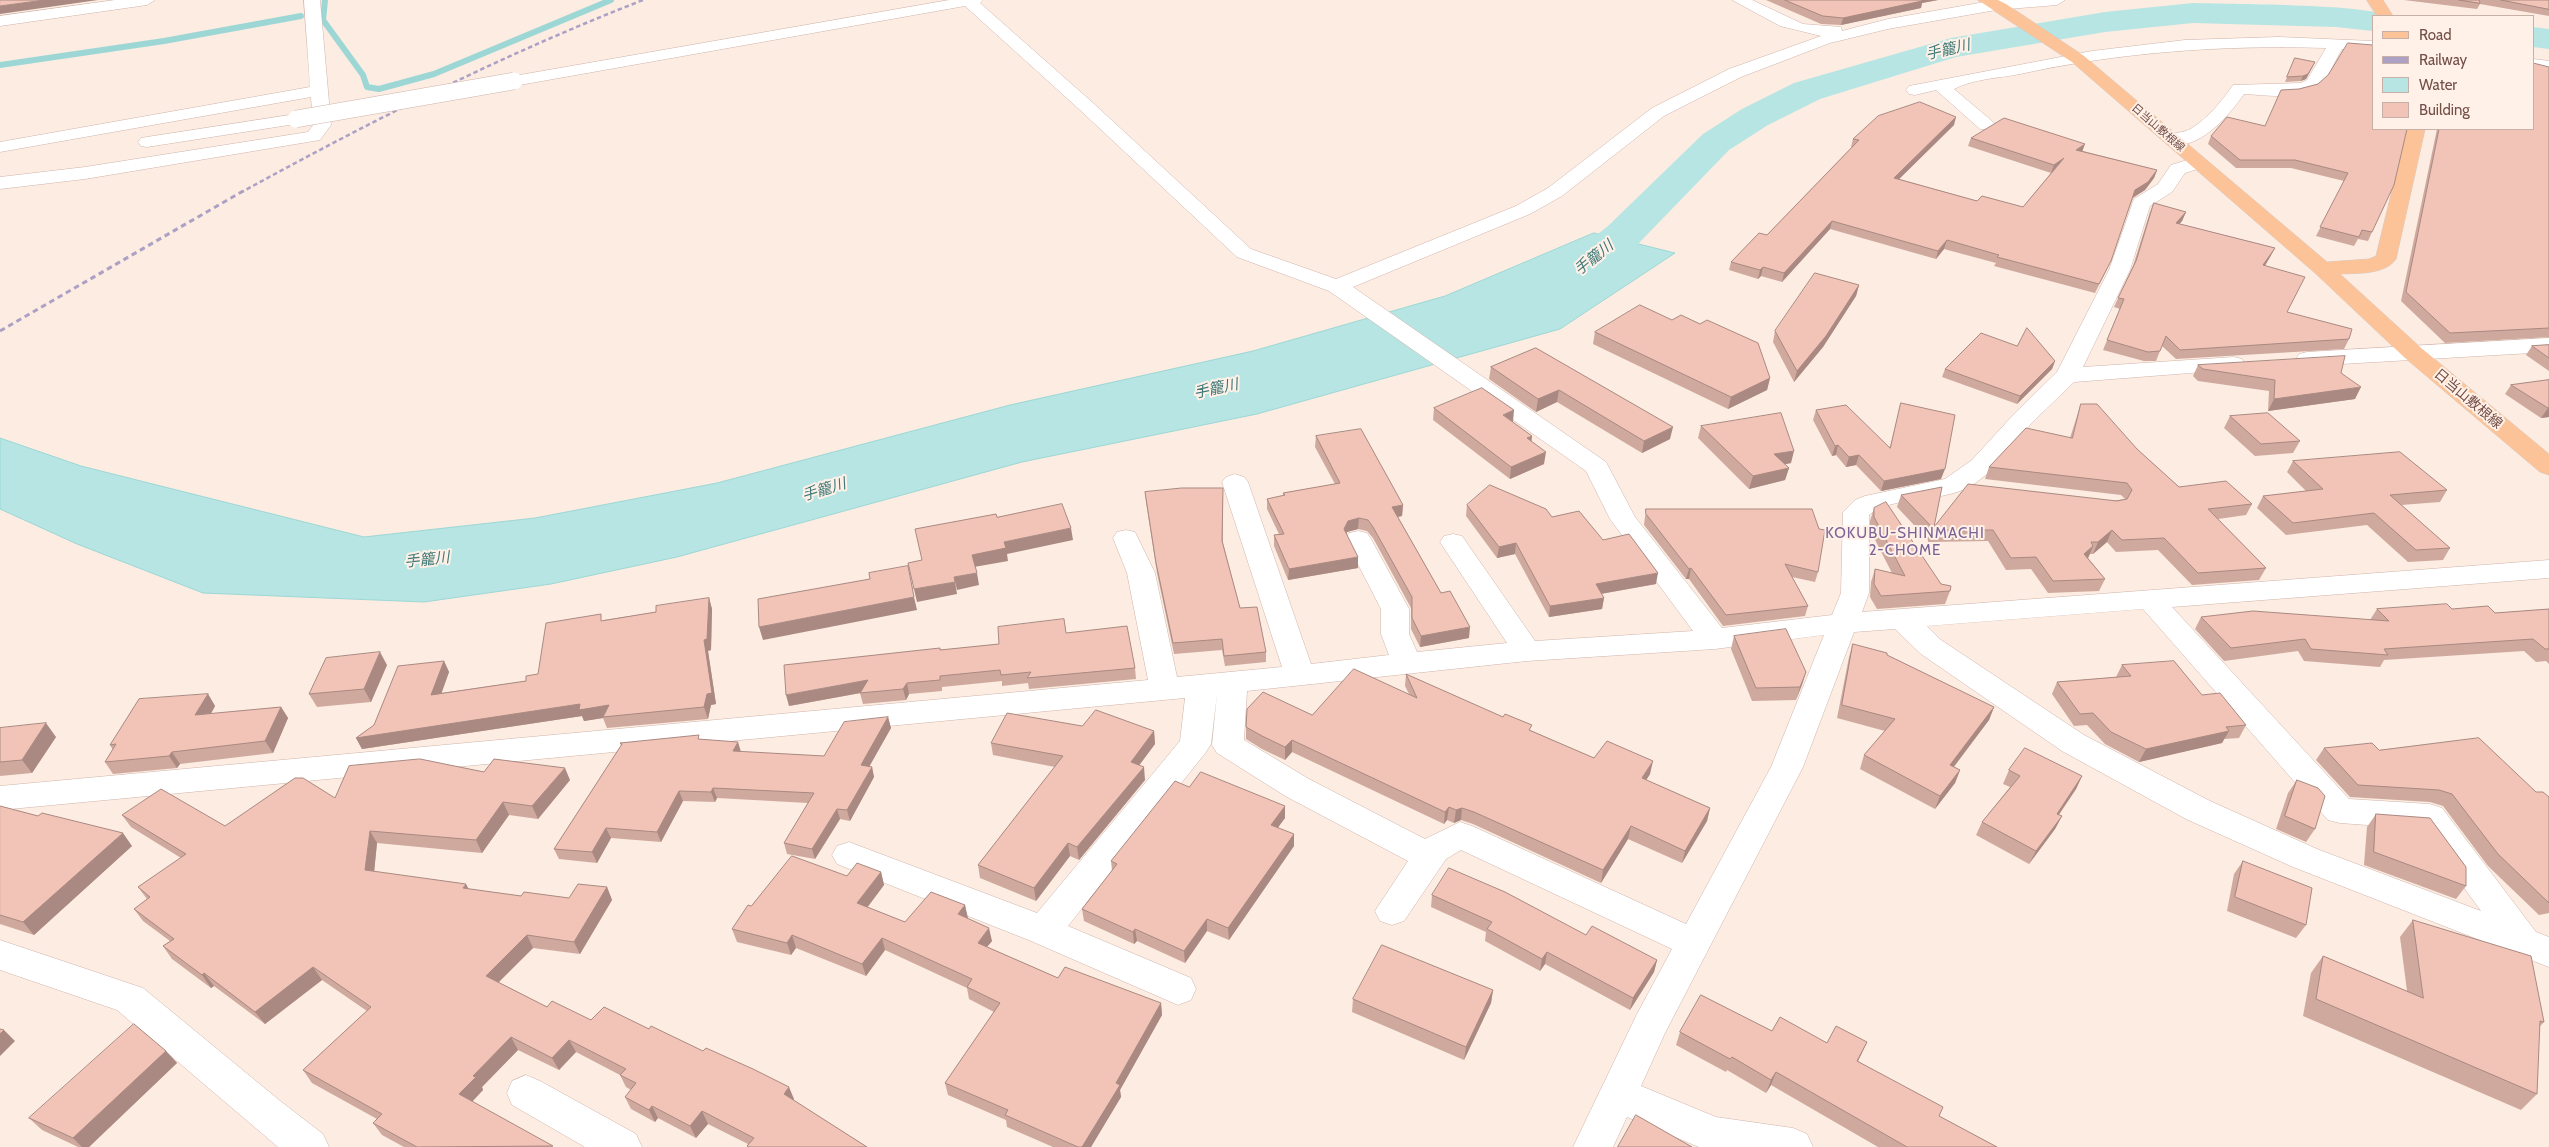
<!DOCTYPE html>
<html>
<head>
<meta charset="utf-8">
<style>
  body { margin:0 }
  #map { position:relative; width:2549px; height:1147px; overflow:hidden; background:#fcece1; font-family:Cabin,sans-serif }
  canvas { display:block }
  .legend { position:absolute; left:2372px; top:15px; width:162px; height:115px; box-sizing:border-box; background:#fff1e7; border:1px solid #c7b0a7; margin:0; padding:6px 9px; list-style:none; font-size:15px; color:#734f48 }
  .legend li { display:flex; align-items:center; gap:10px; height:25px }
  .legend b { width:25px; border:1px solid #c7b0a7 }
</style>
</head>
<body>
<div id="map">
<canvas width="2549" height="1147"></canvas>
<ul class="legend">
<li><b style="height:6px;background:#fcc398"></b>Road</li>
<li><b style="height:6px;background:#ada0c5"></b>Railway</li>
<li><b style="height:14px;background:#b6e5e3"></b>Water</li>
<li><b style="height:14px;background:#f2c4b8"></b>Building</li>
</ul>
</div>
<script>
const context = document.querySelector('canvas').getContext('2d');
context.lineJoin = 'round';
function fillPath(path, color) {
  context.fillStyle = color;
  context.fill(path, 'evenodd');
}
function trace(path, color, width, dash) {
  context.strokeStyle = color;
  context.lineWidth = width;
  context.lineCap = dash ? 'butt' : 'round';
  context.setLineDash(dash || []);
  context.stroke(path);
}
function label(font, color, halo, rows, align = 'center') {
  context.font = font + ' Cabin,"Noto Sans JP",sans-serif';
  context.lineWidth = 4;
  context.setLineDash([]);
  context.textBaseline = 'middle';
  context.strokeStyle = halo;
  context.fillStyle = color;
  for (const [text, x, y, turn = 0] of rows) {
    context.save();
    context.translate(x, y);
    context.rotate((+turn || 0) * Math.PI / 180);
    context.textAlign = isNaN(turn) ? turn : align;
    if (halo) context.strokeText(text, 0, 0);
    context.fillText(text, 0, 0);
    context.restore();
  }
}
const water = new Path2D(`
  M 1594,233 L 1675,253 L 1560,329 L 1257,414 L 1022,462 L 677,557 L 551,584 L 424,602 L 203,593 L 77,544 L 0,509 L 0,438 L 81,466 L 364,537 L 535,518 L 717,483 L 1010,405 L 1253,351 L 1445,296 Z`);
fillPath(water, '#b6e5e3');
trace(water, '#9cd7d5', 1);
trace(new Path2D(`
  M 325,0 L 323,20 L 363,75 L 367,87 L 379,89 L 434,74 L 611,0
  M 0,65 L 164,41 L 301,16`), '#9cd7d5', 6);
fillPath(new Path2D(`
  M 2193,3 C 2221,4 2372,4 2386,16 L 2373,16 L 2373,31 L 2336,27 L 2193,23 L 2105,32 L 1956,57 L 1820,99 L 1768,125 L 1729,150 L 1638,244 L 1573,297 L 1557,301 L 1541,297 L 1535,288 L 1541,279 L 1608,226 L 1703,134 L 1742,109 L 1794,83 L 1951,38 L 2105,12 Z
  M 2533,27 L 2549,29 L 2549,49 L 2533,47 Z`), '#b6e5e3');
const minor = new Path2D(`
  M 115,0 L 155,0 L 147,5 L 0,26 L 0,16 Z
  M 304,0 L 320,0 L 331,125 L 320,140 L 85,179 L 0,189 L 0,177 L 85,167 L 308,132 L 313,125 L 311,97 L 0,152 L 0,142 L 310,87 Z
  M 949,0 L 983,0 L 980,3 L 1092,102 L 1251,249 L 1336,279 L 1516,206 L 1548,188 L 1652,108 L 1729,69 L 1821,36 L 1780,26 L 1732,0 L 1752,0 L 1803,24 L 1841,27 L 1842,31 L 1888,19 L 1996,0 L 2065,0 L 2057,5 L 1996,10 L 1888,29 L 1830,43 L 1741,77 L 1664,116 L 1562,196 L 1530,214 L 1353,287 L 1606,462 L 1635,517 L 1722,628 L 1832,615 L 1841,593 L 1843,512 L 1855,500 L 1865,496 L 1945,479 L 1972,460 L 2015,413 L 2057,372 L 2109,270 L 2134,199 L 2158,184 L 2171,165 L 2197,157 L 2204,159 L 2206,163 L 2204,167 L 2185,173 L 2172,192 L 2150,206 L 2130,270 L 2083,367 L 2234,357 L 2242,359 L 2245,364 L 2242,369 L 2074,382 C 2060,396 2044,410 2030,425 C 2010,448 1993,475 1965,489 C 1937,502 1892,496 1869,515 L 1869,593 L 1862,612 L 2549,560 L 2549,578 L 2172,607 L 2349,799 L 2430,804 L 2442,808 L 2536,932 L 2549,937 L 2549,967 L 2293,867 L 2186,819 L 2062,751 L 1921,654 L 1895,629 L 1854,632 L 1803,767 L 1665,1033 L 1641,1086 L 1716,1117 L 1793,1128 L 1807,1134 L 1813,1147 L 1699,1147 L 1627,1117 L 1613,1147 L 1573,1147 L 1637,1014 L 1672,949 L 1461,850 L 1446,859 L 1404,921 L 1392,925 L 1380,921 L 1375,911 L 1408,861 L 1287,797 L 1217,753 L 1212,745 L 1217,694 L 1211,744 L 1206,752 L 1068,926 L 1191,978 L 1196,989 L 1191,1000 L 1178,1005 L 1031,941 L 837,864 L 832,855 L 837,846 L 849,842 L 1037,913 L 1180,741 L 1185,698 L 0,810 L 0,786 L 1148,680 L 1127,573 L 1113,538 L 1117,532 L 1126,530 L 1135,532 L 1155,573 L 1177,677 L 1282,667 L 1222,482 L 1226,477 L 1235,474 L 1244,477 L 1248,482 L 1311,664 L 1389,655 L 1381,634 L 1381,609 L 1345,539 L 1349,533 L 1358,531 L 1367,533 L 1371,539 L 1409,609 L 1409,634 L 1417,652 L 1507,643 L 1440,542 L 1444,536 L 1453,534 L 1462,536 L 1535,641 L 1693,631 L 1610,519 L 1586,471 L 1329,291 L 1237,257 L 1080,110 L 965,6 L 514,86 L 508,85 L 506,81 L 508,77 L 514,76 ZM 2143,609 L 2328,820 L 2340,823 L 2421,829 L 2481,911 L 2317,849 L 2210,801 L 2084,735 L 1941,640 L 1927,626 ZM 1824,635 L 1771,767 L 1686,924 L 1472,826 L 1460,822 L 1425,839 L 1309,779 L 1244,740 L 1247,691 L 1527,661 L 1715,649 Z
  M 2279,37 L 2373,41 L 2373,51 L 2342,49 C 2335,60 2329,77 2320,86 C 2305,101 2264,95 2244,94 C 2228,117 2198,152 2167,144 L 2164,140 C 2170,131 2184,134 2192,128 C 2208,118 2222,101 2233,85 L 2301,83 L 2307,80 L 2326,48 C 2223,45 2121,52 2020,74 C 1999,78 1973,79 1954,89 L 1992,121 L 1995,125 L 1992,129 L 1980,129 L 1936,90 L 1915,95 L 1909,94 L 1906,90 L 1909,86 L 2092,51 L 2185,40 Z
  M 2533,59 L 2549,61 L 2549,71 L 2533,69 Z
  M 296,114 L 302,115 L 305,119 L 302,123 L 147,147 L 141,146 L 138,142 L 141,138 L 147,137 Z
  M 2549,338 L 2549,352 L 2307,366 L 2299,364 L 2296,359 L 2299,354 L 2307,352 Z
  M 0,940 L 143,988 L 279,1100 L 323,1134 L 329,1147 L 278,1147 L 117,1010 L 0,970 Z
  M 526,1075 L 540,1081 L 636,1134 L 642,1147 L 585,1147 L 512,1105 L 507,1093 L 512,1081 Z`);
const major = new Path2D(`
  M 1978,0 L 1998,0 L 2006,4 L 2084,56 L 2327,262 L 2369,259 L 2376,256 L 2407,129 L 2425,129 L 2396,259 C 2385,275 2357,273 2340,274 L 2420,347 L 2549,454 L 2549,475 L 2540,472 L 2404,357 L 2315,273 L 2072,62 Z
  M 2367,0 L 2383,0 L 2393,16 L 2377,16 Z`);
trace(minor, '#cfb4ab', 1);
trace(major, '#d5cac8', 1);
fillPath(minor, '#fff');
fillPath(major, '#fcc398');
trace(new Path2D(`
  M 240,193 C 373,120 502,55 643,0`), '#ada0c5', 2.5, [4.5, 3]);
trace(new Path2D(`
  M 0,331 L 243,191`), '#ada0c5', 3, [5.5, 4]);
const minorBridge = new Path2D(`
  M 296,119 L 514,81`);
trace(minorBridge, '#cfb4ab', 18, []);
trace(minorBridge, '#fff', 17);
fillPath(new Path2D(`
  M 1766,0 L 1938,0 L 1922,3 L 1921,8 L 1841,25 L 1821,24 Z
  M 2404,0 L 2549,0 L 2549,16 L 2480,4 L 2477,9 Z
  M 2295,58 L 2313,66 L 2306,79 L 2301,81 L 2285,82 Z
  M 2549,67 L 2549,337 L 2445,343 L 2401,301 L 2437,129 L 2533,129 Z
  M 2318,84 L 2372,232 L 2368,241 L 2358,239 L 2354,246 L 2316,236 L 2344,181 L 2291,168 L 2236,168 L 2208,144 L 2211,136 L 2265,126 L 2299,89 Z
  M 1954,125 L 1899,179 L 1977,201 L 2023,207 L 2051,173 L 1968,146 L 1971,138 L 2083,151 L 2157,170 L 2154,178 L 2145,190 L 2133,198 L 2107,269 L 2095,293 L 1994,266 L 1996,263 L 1944,249 L 1936,259 L 1830,229 L 1782,282 L 1761,276 L 1758,279 L 1729,270 L 1731,262 L 1767,235 L 1852,147 L 1851,147 L 1853,139 Z
  M 2154,203 L 2186,212 L 2182,221 L 2179,224 L 2275,248 L 2265,266 L 2287,312 L 2349,339 L 2344,349 L 2176,359 L 2162,346 L 2156,361 L 2144,361 L 2103,350 L 2120,309 L 2114,307 L 2133,266 L 2150,212 Z
  M 1859,285 L 1856,296 L 1823,347 L 1794,382 L 1773,342 L 1775,331 Z
  M 1595,332 L 1770,378 L 1767,390 L 1728,409 L 1593,344 Z
  M 2549,345 L 2549,371 L 2526,355 L 2532,346 Z
  M 1536,348 L 1670,439 L 1642,453 L 1557,402 L 1536,412 L 1489,379 L 1491,367 Z
  M 2055,361 L 2052,369 L 2017,404 L 1942,377 L 1945,369 Z
  M 2198,365 L 2341,373 L 2355,399 L 2268,411 L 2269,391 L 2198,381 L 2193,376 Z
  M 2549,380 L 2549,417 L 2541,418 L 2505,394 L 2511,385 Z
  M 1901,403 L 1941,479 L 1881,491 L 1856,465 L 1846,467 L 1836,455 L 1832,456 L 1813,420 L 1816,410 L 1890,447 Z
  M 2081,404 L 2137,449 L 2179,487 L 2252,504 L 2246,515 L 2218,519 L 2266,568 L 2259,580 L 2192,585 L 2158,550 L 2116,552 L 2107,542 L 2093,554 L 2090,554 L 2088,558 L 2105,579 L 2099,591 L 2048,593 L 2031,569 L 2006,570 L 1988,541 L 1928,542 L 1928,540 L 1897,507 L 1901,495 L 1934,527 L 2125,499 L 2121,495 L 1985,479 L 1989,467 L 2070,438 L 2077,416 Z
  M 1434,408 L 1513,422 L 1532,442 L 1544,464 L 1510,479 L 1433,420 Z
  M 2230,416 L 2300,441 L 2293,453 L 2255,456 L 2224,428 Z
  M 1701,426 L 1791,463 L 1785,464 L 1789,468 L 1785,480 L 1749,489 L 1698,438 Z
  M 1316,436 L 1403,505 L 1402,516 L 1398,517 L 1441,593 L 1469,638 L 1420,647 L 1411,629 L 1411,608 L 1373,538 L 1367,531 L 1358,529 L 1347,532 L 1346,534 L 1358,568 L 1288,580 L 1274,546 L 1274,535 L 1279,534 L 1267,509 L 1267,499 L 1283,496 L 1283,493 L 1335,484 L 1315,447 Z
  M 2293,461 L 2447,490 L 2440,502 L 2401,505 L 2450,548 L 2443,560 L 2408,562 L 2367,525 L 2286,535 L 2257,508 L 2263,496 L 2306,491 L 2287,472 Z
  M 1145,492 L 1223,498 L 1223,543 L 1240,608 L 1266,652 L 1266,662 L 1225,666 L 1222,650 L 1174,654 L 1157,573 L 1146,502 Z
  M 1467,505 L 1552,517 L 1603,540 L 1656,584 L 1601,594 L 1604,598 L 1602,609 L 1549,617 L 1515,554 L 1497,558 L 1466,516 Z
  M 1874,508 L 1941,584 L 1950,591 L 1945,604 L 1877,609 L 1870,597 L 1871,582 L 1875,569 L 1892,573 L 1870,530 L 1870,521 Z
  M 1646,509 L 1818,572 L 1815,582 L 1792,577 L 1808,606 L 1805,616 L 1723,626 L 1689,579 L 1686,579 L 1644,525 Z
  M 709,598 L 712,609 L 711,650 L 708,651 L 716,704 L 711,705 L 708,719 L 607,728 L 603,718 L 584,721 L 582,716 L 362,749 L 356,738 L 374,725 L 444,661 L 449,672 L 441,693 L 526,681 L 538,674 L 604,620 L 656,612 Z
  M 2377,609 L 2452,609 L 2495,613 L 2549,609 L 2549,664 L 2546,661 L 2536,662 L 2524,651 L 2384,660 L 2380,667 L 2304,661 L 2298,651 L 2224,661 L 2195,629 L 2201,617 L 2370,620 Z
  M 1066,633 L 1135,668 L 1136,679 L 1029,689 L 1028,683 L 1002,686 L 1002,681 L 942,687 L 942,691 L 909,694 L 906,700 L 863,704 L 860,693 L 861,693 L 789,706 L 940,650 L 999,644 Z
  M 1734,636 L 1806,672 L 1796,700 L 1752,701 L 1731,649 Z
  M 1853,644 L 1887,655 L 1994,707 L 1989,720 L 1954,767 L 1960,770 L 1955,783 L 1935,809 L 1860,769 L 1864,755 L 1885,731 L 1837,718 L 1849,657 Z
  M 387,665 L 371,702 L 317,707 L 309,694 Z
  M 2122,665 L 2202,695 L 2246,725 L 2239,738 L 2224,739 L 2222,743 L 2139,762 L 2105,744 L 2087,725 L 2074,726 L 2052,694 L 2057,682 L 2116,677 Z
  M 1406,674 L 1532,731 L 1594,758 L 1650,774 L 1646,780 L 1710,808 L 1707,821 L 1682,863 L 1628,839 L 1601,883 L 1473,824 L 1461,820 L 1454,823 L 1447,820 L 1444,824 L 1292,752 L 1285,760 L 1262,749 L 1246,739 L 1246,727 L 1312,715 L 1409,694 L 1405,686 Z
  M 208,694 L 215,706 L 211,714 L 281,707 L 288,718 L 273,753 L 180,764 L 177,768 L 113,774 L 105,762 L 113,750 L 110,745 Z
  M 888,717 L 891,728 L 869,766 L 872,767 L 874,777 L 850,821 L 840,819 L 815,859 L 787,854 L 784,843 L 808,803 L 717,798 L 715,802 L 683,801 L 661,842 L 611,838 L 597,863 L 559,859 L 554,849 L 621,746 L 620,743 L 700,739 L 741,752 L 824,756 Z
  M 1082,726 L 1154,731 L 1155,744 L 1139,765 L 1145,780 L 1079,860 L 1070,856 L 1036,901 L 980,878 L 978,865 L 1055,767 L 993,755 L 991,743 Z
  M 0,728 L 56,737 L 32,773 L 0,776 Z
  M 2324,748 L 2379,750 L 2536,792 L 2549,797 L 2549,913 L 2539,915 L 2488,866 L 2443,806 L 2430,802 L 2350,797 L 2316,760 Z
  M 2009,770 L 2082,776 L 2076,789 L 2059,815 L 2062,816 L 2055,829 L 2029,864 L 1976,835 L 1982,822 L 2010,787 L 2003,784 Z
  M 484,772 L 570,780 L 538,819 L 509,815 L 482,853 L 377,843 L 374,872 L 469,889 L 521,896 L 569,898 L 607,887 L 612,900 L 580,954 L 533,948 L 498,982 L 547,1007 L 591,1020 L 649,1029 L 794,1099 L 793,1100 L 867,1147 L 747,1147 L 747,1146 L 748,1144 L 708,1124 L 696,1138 L 658,1118 L 655,1122 L 631,1109 L 625,1097 L 631,1090 L 626,1087 L 620,1075 L 576,1052 L 559,1070 L 518,1050 L 482,1087 L 483,1090 L 472,1102 L 553,1147 L 404,1147 L 382,1135 L 373,1123 L 377,1119 L 312,1083 L 303,1070 L 367,1011 L 322,980 L 265,1024 L 214,986 L 211,988 L 172,959 L 163,946 L 170,941 L 143,921 L 134,909 L 147,899 L 138,887 L 181,858 L 131,827 L 122,815 L 225,826 L 335,798 Z
  M 2297,780 L 2315,829 L 2306,842 L 2276,829 L 2288,793 Z
  M 1189,787 L 1285,818 L 1278,827 L 1294,846 L 1229,940 L 1207,931 L 1185,963 L 1137,941 L 1134,944 L 1084,921 L 1082,909 L 1112,871 L 1111,861 Z
  M 0,806 L 38,816 L 132,846 L 34,935 L 0,924 Z
  M 2376,814 L 2466,886 L 2456,899 L 2364,865 L 2367,827 Z
  M 2243,861 L 2306,925 L 2296,938 L 2227,911 L 2234,874 Z
  M 881,872 L 884,885 L 867,907 L 905,922 L 965,905 L 967,918 L 992,941 L 987,947 L 1058,978 L 1161,1003 L 1162,1015 L 1120,1090 L 1121,1097 L 1091,1147 L 1053,1147 L 1007,1127 L 1006,1120 L 948,1095 L 945,1083 L 994,1012 L 969,999 L 967,988 L 885,950 L 866,976 L 796,948 L 791,955 L 737,942 L 732,929 L 847,876 Z
  M 1432,895 L 1586,935 L 1657,960 L 1654,972 L 1630,1010 L 1545,964 L 1540,971 L 1485,941 L 1486,932 L 1431,907 Z
  M 2413,920 L 2544,1022 L 2539,1027 L 2537,1094 L 2521,1110 L 2303,1016 L 2311,973 L 2323,956 L 2407,991 L 2400,937 Z
  M 1493,990 L 1491,1003 L 1464,1060 L 1352,1012 L 1353,999 Z
  M 1772,1031 L 1827,1043 L 1867,1042 L 1858,1061 L 1939,1116 L 1997,1147 L 1878,1147 L 1771,1085 L 1766,1093 L 1727,1070 L 1726,1072 L 1676,1045 L 1680,1032 Z
  M 166,1051 L 177,1063 L 89,1147 L 78,1147 L 42,1130 L 29,1118 Z`), '#d0a99e');
fillPath(new Path2D(`
  M 45,0 L 98,0 L 0,14 L 0,6 Z
  M 1915,0 L 1938,0 L 1922,3 L 1921,8 L 1841,25 L 1843,18 Z
  M 2315,62 L 2306,79 L 2301,81 L 2303,76 Z
  M 1956,117 L 1954,125 L 1892,186 L 1894,178 Z
  M 2085,144 L 2082,152 L 2076,150 Z
  M 2064,158 L 2051,173 L 2054,165 Z
  M 2157,170 L 2154,178 L 2145,190 L 2132,198 L 2135,190 Z
  M 2186,212 L 2182,221 L 2172,232 L 2176,223 Z
  M 1832,221 L 1830,229 L 1782,282 L 1784,273 Z
  M 1947,240 L 1944,249 L 1936,259 L 1938,251 Z
  M 2275,248 L 2270,257 L 2259,275 L 2263,265 Z
  M 1763,267 L 1761,276 L 1758,279 L 1760,270 Z
  M 1859,285 L 1856,296 L 1823,347 L 1794,382 L 1797,371 Z
  M 2055,361 L 2052,369 L 2017,404 L 2020,396 Z
  M 1770,378 L 1767,390 L 1728,409 L 1731,397 Z
  M 2361,387 L 2355,399 L 2268,411 L 2274,399 Z
  M 1559,390 L 1557,402 L 1536,412 L 1538,399 Z
  M 2548,408 L 2549,408 L 2549,417 L 2541,418 Z
  M 1514,410 L 1513,422 L 1503,415 Z
  M 1673,427 L 1670,439 L 1642,453 L 1644,441 Z
  M 1532,436 L 1531,448 L 1527,438 Z
  M 1838,445 L 1836,455 L 1832,456 L 1835,446 Z
  M 1794,451 L 1791,463 L 1771,467 L 1774,454 Z
  M 1546,452 L 1544,464 L 1510,479 L 1511,467 Z
  M 1859,455 L 1856,465 L 1846,467 L 1849,457 Z
  M 1789,468 L 1785,480 L 1749,489 L 1753,476 Z
  M 1945,469 L 1941,479 L 1881,491 L 1884,481 Z
  M 1403,505 L 1402,516 L 1392,518 L 1392,507 Z
  M 1359,518 L 1358,529 L 1347,532 L 1343,540 L 1344,529 L 1348,521 Z
  M 1071,528 L 1073,540 L 1007,554 L 1008,561 L 974,567 L 972,555 L 1004,542 Z
  M 2112,530 L 2107,542 L 2093,554 L 2098,542 Z
  M 1516,543 L 1515,554 L 1497,558 L 1499,547 Z
  M 2093,546 L 2088,558 L 2079,566 L 2084,554 Z
  M 1358,557 L 1358,568 L 1288,580 L 1289,569 Z
  M 1691,568 L 1689,579 L 1686,579 L 1689,569 Z
  M 977,573 L 979,585 L 957,590 L 954,577 Z
  M 1658,573 L 1656,584 L 1594,595 L 1596,584 Z
  M 955,582 L 957,594 L 917,602 L 914,589 Z
  M 914,597 L 917,610 L 763,640 L 759,627 Z
  M 709,598 L 712,609 L 711,650 L 708,651 L 716,704 L 711,705 L 708,719 L 704,707 L 704,640 Z
  M 1604,598 L 1602,609 L 1549,617 L 1550,606 Z
  M 1470,627 L 1469,638 L 1420,647 L 1421,636 Z
  M 380,652 L 387,665 L 371,702 L 364,689 Z
  M 444,661 L 449,672 L 437,706 L 431,695 Z
  M 1806,672 L 1802,685 L 1796,700 L 1800,687 Z
  M 868,680 L 871,691 L 789,706 L 786,695 Z
  M 907,683 L 909,694 L 906,700 L 903,689 Z
  M 208,694 L 215,706 L 203,727 L 195,715 Z
  M 580,704 L 609,705 L 603,717 L 603,718 L 584,721 L 582,716 L 362,749 L 356,738 Z
  M 281,707 L 288,718 L 273,753 L 265,741 Z
  M 1994,707 L 1989,720 L 1945,778 L 1950,765 Z
  M 888,717 L 891,728 L 864,776 L 861,765 Z
  M 46,723 L 56,737 L 32,773 L 22,760 Z
  M 1154,731 L 1155,744 L 1132,775 L 1131,762 Z
  M 2229,731 L 2222,743 L 2139,762 L 2146,749 Z
  M 1292,740 L 1292,752 L 1285,760 L 1285,747 Z
  M 738,742 L 741,752 L 733,751 Z
  M 172,752 L 180,764 L 177,768 L 169,756 Z
  M 1653,761 L 1650,774 L 1640,790 L 1642,778 Z
  M 872,767 L 874,777 L 850,821 L 847,810 Z
  M 1144,767 L 1145,780 L 1079,860 L 1077,847 Z
  M 565,768 L 570,780 L 538,819 L 532,806 Z
  M 1960,770 L 1955,783 L 1935,809 L 1940,796 Z
  M 2082,776 L 2076,789 L 2050,827 L 2057,814 Z
  M 713,788 L 717,798 L 715,802 L 711,792 Z
  M 679,791 L 683,801 L 661,842 L 657,832 Z
  M 503,802 L 509,815 L 482,853 L 476,840 Z
  M 1285,806 L 1285,818 L 1271,837 L 1271,825 Z
  M 1449,807 L 1447,820 L 1444,824 L 1445,812 Z
  M 1462,808 L 1461,820 L 1454,823 L 1456,810 Z
  M 1710,808 L 1707,821 L 1682,863 L 1685,851 Z
  M 837,809 L 840,819 L 815,859 L 812,849 Z
  M 2062,816 L 2055,829 L 2029,864 L 2036,851 Z
  M 1631,826 L 1628,839 L 1601,883 L 1603,870 Z
  M 606,828 L 611,838 L 597,863 L 592,852 Z
  M 370,831 L 377,843 L 373,883 L 365,870 Z
  M 123,833 L 132,846 L 34,935 L 23,922 Z
  M 1294,834 L 1294,846 L 1229,940 L 1228,928 Z
  M 1068,843 L 1070,856 L 1036,901 L 1034,888 Z
  M 881,872 L 884,885 L 861,916 L 857,903 Z
  M 466,884 L 473,897 L 463,888 Z
  M 607,887 L 612,900 L 580,954 L 574,942 Z
  M 965,905 L 968,918 L 961,926 L 958,914 Z
  M 1207,919 L 1207,931 L 1185,963 L 1184,951 Z
  M 989,928 L 992,941 L 980,955 L 978,943 Z
  M 1135,929 L 1137,941 L 1134,944 L 1133,932 Z
  M 527,935 L 533,948 L 493,988 L 486,976 Z
  M 792,935 L 796,948 L 791,955 L 787,943 Z
  M 882,938 L 885,950 L 866,976 L 862,964 Z
  M 1547,952 L 1545,964 L 1540,971 L 1542,959 Z
  M 1657,960 L 1654,972 L 1630,1010 L 1633,998 Z
  M 313,967 L 322,980 L 265,1024 L 255,1012 Z
  M 204,973 L 214,986 L 211,988 L 202,975 Z
  M 1493,990 L 1491,1003 L 1464,1060 L 1466,1047 Z
  M 1161,1003 L 1162,1015 L 1120,1090 L 1121,1097 L 1091,1147 L 1082,1147 L 1116,1083 Z
  M 4,1030 L 15,1041 L 0,1056 L 0,1034 Z
  M 511,1037 L 518,1050 L 482,1087 L 483,1090 L 467,1107 L 459,1094 L 473,1076 Z
  M 569,1040 L 576,1052 L 559,1070 L 552,1058 Z
  M 1867,1042 L 1861,1055 L 1851,1074 L 1857,1061 Z
  M 166,1051 L 177,1063 L 89,1147 L 82,1147 L 73,1138 Z
  M 1776,1072 L 1771,1085 L 1766,1093 L 1771,1080 Z
  M 789,1087 L 794,1099 L 788,1106 L 784,1094 Z
  M 652,1106 L 658,1118 L 655,1122 L 649,1110 Z
  M 702,1111 L 708,1124 L 696,1138 L 690,1126 Z`), '#a98981');
const building = new Path2D(`
  M 0,0 L 45,0 L 0,6 Z
  M 1785,0 L 1921,0 L 1922,1 L 1843,18 L 1823,16 Z
  M 2459,0 L 2479,0 L 2480,3 Z
  M 2501,0 L 2549,0 L 2549,9 Z
  M 2348,43 L 2373,45 L 2373,129 L 2407,129 L 2394,185 L 2372,232 L 2362,230 L 2359,237 L 2320,227 L 2348,173 L 2295,160 L 2240,160 L 2211,136 L 2227,117 L 2265,126 L 2281,90 L 2299,89 L 2318,84 L 2328,75 Z
  M 2295,58 L 2315,62 L 2308,74 L 2303,76 L 2287,77 Z
  M 2533,63 L 2549,67 L 2549,328 L 2450,333 L 2406,292 L 2439,129 L 2533,129 Z
  M 1920,102 L 1956,117 L 1894,178 L 1977,201 L 1982,196 L 2023,207 L 2064,158 L 2054,165 L 1971,138 L 2004,118 L 2085,144 L 2076,150 L 2157,170 L 2148,182 L 2135,190 L 2111,261 L 2099,284 L 1997,257 L 1999,255 L 1947,240 L 1938,251 L 1832,221 L 1784,273 L 1763,267 L 1760,270 L 1731,262 L 1759,233 L 1767,235 L 1859,140 L 1853,139 L 1878,116 Z
  M 2154,203 L 2186,212 L 2176,223 L 2275,248 L 2263,265 L 2305,277 L 2287,312 L 2352,329 L 2349,339 L 2180,350 L 2166,336 L 2160,351 L 2148,352 L 2107,340 L 2124,299 L 2118,298 L 2136,261 Z
  M 1815,273 L 1859,285 L 1826,336 L 1797,371 L 1775,331 Z
  M 1640,305 L 1672,320 L 1681,315 L 1700,324 L 1707,320 L 1758,343 L 1770,378 L 1731,397 L 1595,332 Z
  M 2027,328 L 2055,361 L 2020,396 L 1945,369 L 1981,333 L 2017,346 Z
  M 2549,345 L 2549,358 L 2532,346 Z
  M 1536,348 L 1673,427 L 1644,441 L 1559,390 L 1538,399 L 1491,367 Z
  M 2345,356 L 2341,373 L 2361,387 L 2274,399 L 2275,380 L 2203,369 L 2198,365 Z
  M 2549,380 L 2549,408 L 2548,408 L 2511,385 Z
  M 1482,388 L 1514,410 L 1503,415 L 1532,436 L 1527,438 L 1546,452 L 1511,467 L 1434,408 Z
  M 1901,403 L 1955,415 L 1945,469 L 1884,481 L 1859,455 L 1849,457 L 1838,445 L 1835,446 L 1816,410 L 1846,405 L 1890,448 Z
  M 2081,404 L 2097,404 L 2137,449 L 2179,487 L 2226,481 L 2252,504 L 2208,509 L 2266,568 L 2198,573 L 2164,538 L 2122,540 L 2112,530 L 2098,542 L 2091,542 L 2093,546 L 2084,554 L 2105,579 L 2053,581 L 2036,557 L 2011,558 L 1993,530 L 1932,530 L 1933,528 L 1901,495 L 1942,487 L 1934,527 L 1968,484 L 2117,501 L 2127,499 L 2132,490 L 2127,483 L 1989,467 L 2026,428 L 2072,438 Z
  M 1781,413 L 1794,451 L 1774,454 L 1789,468 L 1753,476 L 1701,426 Z
  M 2268,413 L 2300,441 L 2261,444 L 2230,416 Z
  M 1361,429 L 1403,505 L 1392,507 L 1441,593 L 1450,591 L 1470,627 L 1421,636 L 1412,618 L 1412,597 L 1373,527 L 1368,520 L 1359,518 L 1348,521 L 1344,529 L 1358,557 L 1289,569 L 1274,535 L 1284,534 L 1267,499 L 1285,495 L 1283,493 L 1340,483 L 1316,436 Z
  M 2400,452 L 2447,490 L 2390,495 L 2450,548 L 2416,550 L 2374,513 L 2293,523 L 2263,496 L 2323,489 L 2293,461 Z
  M 1490,485 L 1546,509 L 1552,517 L 1579,511 L 1603,540 L 1629,534 L 1658,573 L 1596,584 L 1604,598 L 1550,606 L 1516,543 L 1499,547 L 1467,505 Z
  M 1182,488 L 1223,488 L 1222,541 L 1240,608 L 1257,607 L 1266,652 L 1224,656 L 1222,639 L 1173,643 L 1156,563 L 1145,492 Z
  M 1886,502 L 1941,584 L 1951,586 L 1950,591 L 1881,596 L 1874,584 L 1875,569 L 1905,576 L 1874,517 L 1874,508 Z
  M 1062,504 L 1071,528 L 1004,542 L 1006,548 L 972,555 L 977,573 L 954,577 L 955,582 L 914,589 L 908,563 L 922,560 L 915,529 L 996,514 L 997,517 Z
  M 1646,509 L 1812,509 L 1819,529 L 1825,530 L 1818,572 L 1785,564 L 1808,606 L 1726,615 L 1691,568 L 1689,569 L 1646,514 Z
  M 908,566 L 914,597 L 759,627 L 758,599 L 870,579 L 869,573 Z
  M 709,598 L 707,639 L 704,640 L 712,693 L 707,694 L 704,707 L 603,717 L 609,705 L 579,710 L 580,704 L 356,738 L 374,725 L 398,666 L 444,661 L 431,695 L 526,681 L 526,676 L 538,674 L 546,623 L 601,614 L 601,621 L 656,612 L 656,606 Z
  M 2447,604 L 2452,609 L 2488,606 L 2495,613 L 2549,609 L 2549,649 L 2545,649 L 2533,639 L 2384,649 L 2388,655 L 2311,649 L 2305,639 L 2231,648 L 2201,617 L 2253,611 L 2389,621 L 2377,609 Z
  M 1064,619 L 1066,633 L 1127,626 L 1135,668 L 1027,678 L 1031,672 L 1001,675 L 1000,670 L 940,676 L 940,680 L 907,683 L 903,689 L 860,693 L 868,680 L 786,695 L 784,665 L 940,648 L 940,650 L 999,644 L 998,627 Z
  M 1786,629 L 1806,672 L 1800,687 L 1756,688 L 1734,636 Z
  M 1853,644 L 1887,653 L 1887,655 L 1994,707 L 1950,765 L 1960,770 L 1940,796 L 1864,755 L 1895,719 L 1842,705 Z
  M 380,652 L 364,689 L 309,694 L 326,658 Z
  M 2174,661 L 2202,695 L 2220,693 L 2246,725 L 2226,727 L 2229,731 L 2146,749 L 2111,732 L 2093,713 L 2080,714 L 2057,682 L 2131,676 L 2122,665 Z
  M 1354,669 L 1417,698 L 1406,674 L 1503,717 L 1505,714 L 1532,725 L 1529,730 L 1594,758 L 1607,741 L 1653,761 L 1642,778 L 1710,808 L 1685,851 L 1631,826 L 1603,870 L 1474,812 L 1462,808 L 1456,810 L 1449,807 L 1445,812 L 1292,740 L 1285,747 L 1262,736 L 1246,727 L 1247,709 L 1263,692 L 1312,715 Z
  M 208,694 L 195,715 L 281,707 L 265,741 L 172,752 L 169,756 L 105,762 L 116,744 L 110,745 L 139,699 Z
  M 1096,710 L 1154,731 L 1131,762 L 1144,767 L 1077,847 L 1068,843 L 1034,888 L 978,865 L 1063,756 L 991,743 L 1007,713 L 1082,726 Z
  M 888,717 L 861,765 L 872,767 L 847,810 L 837,809 L 812,849 L 784,843 L 814,793 L 713,788 L 711,792 L 679,791 L 657,832 L 606,828 L 592,852 L 554,849 L 622,744 L 620,743 L 699,735 L 698,739 L 738,742 L 733,751 L 824,756 L 844,722 Z
  M 46,723 L 22,760 L 0,762 L 0,728 Z
  M 2479,738 L 2536,792 L 2543,792 L 2549,797 L 2549,903 L 2498,854 L 2452,794 L 2439,790 L 2358,785 L 2324,748 L 2372,743 L 2379,750 Z
  M 2025,748 L 2082,776 L 2057,814 L 2062,816 L 2036,851 L 1982,822 L 2020,776 L 2009,770 Z
  M 420,759 L 484,772 L 494,759 L 565,768 L 532,806 L 503,802 L 476,840 L 370,831 L 365,870 L 466,884 L 463,888 L 521,896 L 524,892 L 569,898 L 578,884 L 607,887 L 574,942 L 527,935 L 486,976 L 547,1007 L 552,1001 L 591,1020 L 604,1007 L 649,1029 L 651,1026 L 703,1051 L 706,1048 L 753,1069 L 789,1087 L 784,1094 L 867,1147 L 749,1147 L 747,1146 L 754,1138 L 702,1111 L 690,1126 L 652,1106 L 649,1110 L 625,1097 L 636,1083 L 620,1075 L 626,1069 L 569,1040 L 552,1058 L 511,1037 L 473,1076 L 476,1077 L 459,1094 L 553,1146 L 417,1147 L 373,1123 L 382,1114 L 303,1070 L 371,1007 L 313,967 L 255,1012 L 204,973 L 202,975 L 163,946 L 174,939 L 134,909 L 150,897 L 138,887 L 186,854 L 122,815 L 161,789 L 225,826 L 295,778 L 303,778 L 335,798 L 349,766 Z
  M 1201,772 L 1285,806 L 1271,825 L 1294,834 L 1228,928 L 1207,919 L 1184,951 L 1135,929 L 1133,932 L 1082,909 L 1117,864 L 1111,861 L 1175,781 L 1189,787 Z
  M 2297,780 L 2318,788 L 2325,796 L 2315,829 L 2285,816 Z
  M 0,806 L 38,816 L 42,813 L 123,833 L 23,922 L 0,915 Z
  M 2376,814 L 2430,818 L 2466,867 L 2466,886 L 2374,852 Z
  M 792,856 L 847,876 L 857,863 L 881,872 L 857,903 L 905,922 L 931,892 L 965,905 L 958,914 L 989,928 L 978,943 L 1058,978 L 1065,967 L 1161,1003 L 1116,1083 L 1120,1085 L 1082,1147 L 1078,1147 L 1005,1115 L 1008,1110 L 945,1083 L 1000,1003 L 967,987 L 972,979 L 882,938 L 862,964 L 792,935 L 787,943 L 732,929 L 748,905 L 751,906 Z
  M 2243,861 L 2312,888 L 2306,925 L 2235,897 Z
  M 1449,868 L 1505,892 L 1586,935 L 1592,926 L 1657,960 L 1633,998 L 1547,952 L 1542,959 L 1487,929 L 1492,922 L 1432,895 Z
  M 2413,920 L 2531,956 L 2544,1022 L 2540,1021 L 2537,1094 L 2316,999 L 2323,956 L 2423,998 Z
  M 1382,945 L 1493,990 L 1466,1047 L 1353,999 Z
  M 1701,995 L 1772,1031 L 1780,1017 L 1827,1043 L 1836,1026 L 1867,1042 L 1857,1061 L 1943,1107 L 1939,1116 L 1997,1147 L 1907,1147 L 1776,1072 L 1771,1080 L 1732,1057 L 1730,1059 L 1680,1032 Z
  M 134,1024 L 166,1051 L 73,1138 L 29,1118 Z
  M 0,1029 L 4,1030 L 0,1034 Z
  M 1636,1115 L 1692,1147 L 1618,1147 Z`);
fillPath(building, '#f2c4b8');
trace(building, '#a98981', 1);
label('11px', '#734f48', '#fff1e7', [
  ["日当山敷根線",2158,128,41]
]);
label('14px', '#734f48', '#fff1e7', [
  ["日当山敷根線",2468,399,40]
]);
label('italic 15px', '#3c7978', '#fff1e7', [
  ["手籠川",1948,50,-13],
  ["手籠川",1594,258,-39],
  ["手籠川",1216,389,-12],
  ["手籠川",824,490,-17],
  ["手籠川",427,560,-6]
]);
context.letterSpacing = '1px';
label('15px', '#7b6397', '#fff1e7', [
  ["KOKUBU-SHINMACHI",1905,534],
  ["2-CHOME",1905,551]
]);
context.letterSpacing = '0px';
</script>
</body>
</html>
